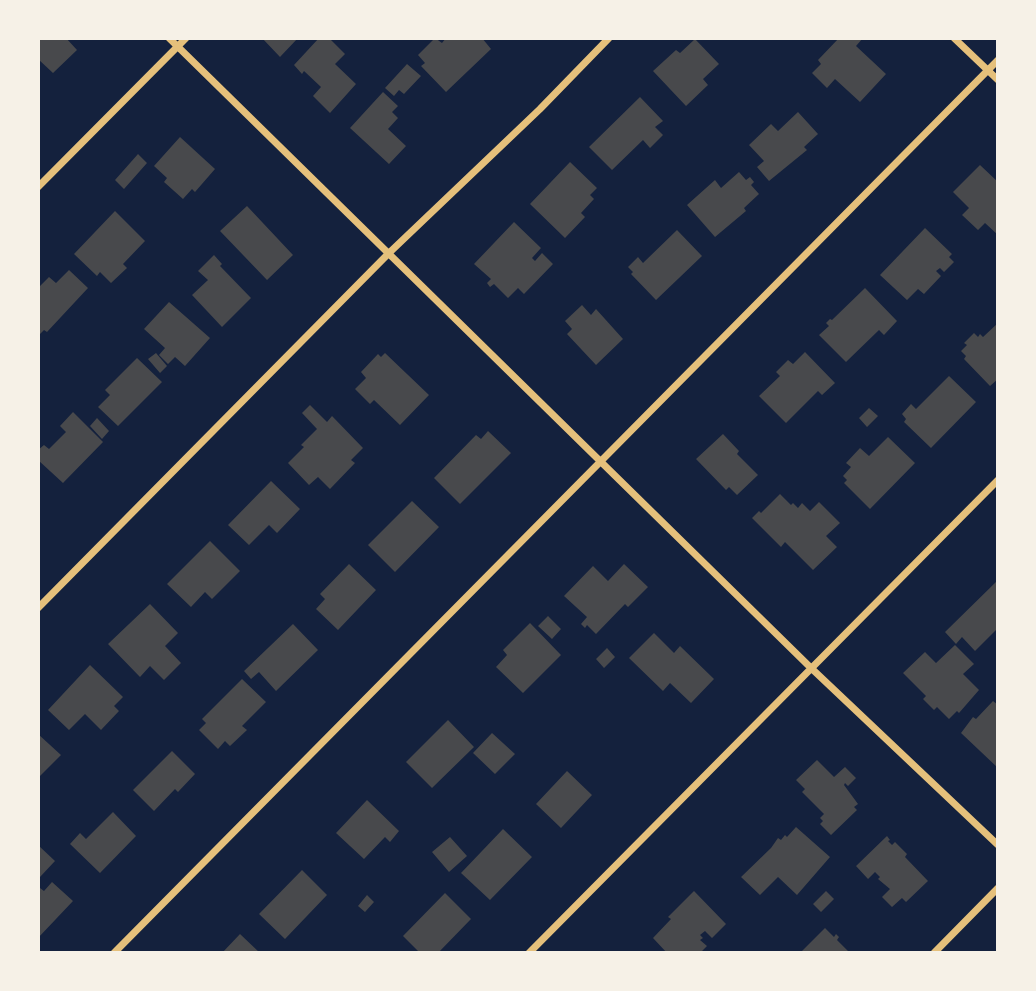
<!DOCTYPE html>
<html>
<head>
<meta charset="utf-8">
<style>
  body { margin:0 }
  #map { position:relative; width:1036px; height:991px; overflow:hidden; background:#14213d; font-family:Mulish,sans-serif }
  canvas { display:block }
  .frame { position:absolute; inset:0; border:40px solid #f6f1e7; pointer-events:none }
</style>
</head>
<body>
<div id="map">
<canvas width="1036" height="991"></canvas>
<div class="frame"></div>
</div>
<script>
const context = document.querySelector('canvas').getContext('2d');
context.lineJoin = 'round';
function fillPath(path, color) {
  context.fillStyle = color;
  context.fill(path, 'evenodd');
}
function trace(path, color, width, dash) {
  context.strokeStyle = color;
  context.lineWidth = width;
  context.lineCap = dash ? 'butt' : 'round';
  context.setLineDash(dash || []);
  context.stroke(path);
}
fillPath(new Path2D(`
  M 38,38 L 66,38 L 77,50 L 53,73 L 38,59 Z
  M 262,38 L 298,38 L 280,57 Z
  M 319,38 L 329,38 L 345,54 L 335,64 L 356,84 L 330,113 L 313,96 L 321,87 L 304,71 L 302,74 L 294,65 Z
  M 435,38 L 442,43 L 446,38 L 482,38 L 491,49 L 446,92 L 421,66 L 425,63 L 418,55 Z
  M 839,38 L 863,38 L 856,46 L 886,74 L 860,102 L 835,79 L 827,88 L 812,73 L 821,64 L 818,60 Z
  M 695,39 L 719,64 L 703,79 L 708,85 L 686,106 L 653,71 L 676,50 L 680,53 Z
  M 407,64 L 421,76 L 404,94 L 399,90 L 394,96 L 385,88 Z
  M 383,92 L 398,106 L 392,112 L 398,118 L 388,129 L 406,146 L 389,164 L 350,128 Z
  M 640,97 L 663,121 L 655,127 L 663,135 L 650,148 L 643,140 L 612,170 L 589,147 Z
  M 798,112 L 818,134 L 804,147 L 807,150 L 769,181 L 757,167 L 764,161 L 749,145 L 771,124 L 778,131 Z
  M 180,137 L 215,169 L 195,192 L 192,189 L 183,199 L 164,182 L 167,178 L 154,166 Z
  M 138,154 L 147,163 L 124,189 L 115,180 Z
  M 570,162 L 597,188 L 590,195 L 594,199 L 581,213 L 585,217 L 565,238 L 530,204 Z
  M 980,165 L 998,182 L 998,235 L 985,223 L 978,230 L 962,215 L 969,208 L 953,192 Z
  M 739,172 L 746,180 L 750,177 L 754,182 L 751,185 L 759,194 L 744,208 L 746,211 L 715,237 L 687,205 L 715,180 L 721,188 Z
  M 247,206 L 293,255 L 267,280 L 220,231 Z
  M 115,211 L 145,241 L 123,264 L 127,268 L 111,283 L 100,272 L 97,276 L 74,254 Z
  M 514,222 L 541,248 L 532,258 L 535,261 L 542,253 L 553,264 L 524,294 L 518,288 L 508,298 L 494,284 L 490,287 L 487,283 L 491,279 L 474,264 Z
  M 925,228 L 952,254 L 949,257 L 954,262 L 944,272 L 940,268 L 936,271 L 941,276 L 924,294 L 918,289 L 907,300 L 880,275 Z
  M 677,230 L 702,256 L 656,300 L 631,274 L 633,272 L 628,267 L 638,257 L 643,263 Z
  M 214,255 L 222,264 L 220,266 L 251,298 L 222,327 L 192,295 L 208,280 L 198,271 Z
  M 69,270 L 88,288 L 47,332 L 44,330 L 38,336 L 38,288 L 49,277 L 56,283 Z
  M 865,288 L 897,321 L 884,335 L 879,330 L 846,362 L 819,335 L 829,326 L 826,323 L 830,319 L 832,320 Z
  M 169,302 L 210,338 L 185,366 L 175,357 L 168,364 L 159,355 L 165,348 L 144,329 Z
  M 582,305 L 591,315 L 596,309 L 623,339 L 596,365 L 567,334 L 572,329 L 565,321 Z
  M 998,323 L 998,379 L 990,386 L 964,359 L 966,356 L 961,351 L 967,345 L 964,343 L 974,333 L 978,337 L 980,334 L 983,337 Z
  M 805,352 L 835,383 L 822,395 L 818,391 L 786,423 L 759,396 L 780,376 L 776,372 L 788,360 L 793,364 Z
  M 156,353 L 167,366 L 160,373 L 148,359 Z
  M 385,353 L 429,395 L 400,425 L 374,400 L 370,404 L 355,389 L 366,378 L 361,372 L 378,354 L 381,357 Z
  M 137,358 L 162,382 L 118,426 L 98,407 L 110,395 L 105,390 Z
  M 949,376 L 976,402 L 931,448 L 904,422 L 906,419 L 902,414 L 911,404 L 916,409 Z
  M 310,405 L 327,422 L 332,416 L 363,448 L 351,460 L 355,463 L 330,489 L 318,477 L 309,485 L 288,463 L 304,447 L 301,445 L 317,429 L 302,413 Z
  M 869,408 L 878,416 L 867,427 L 859,418 Z
  M 73,412 L 103,442 L 63,483 L 38,460 L 38,450 L 44,445 L 49,449 L 66,432 L 60,426 Z
  M 97,418 L 109,431 L 102,439 L 90,426 Z
  M 488,431 L 511,453 L 460,504 L 434,478 L 476,435 L 481,439 Z
  M 723,434 L 739,451 L 737,454 L 758,475 L 737,495 L 729,487 L 726,490 L 696,459 Z
  M 888,437 L 915,463 L 870,509 L 844,483 L 847,480 L 843,476 L 851,467 L 846,463 L 860,448 L 869,456 Z
  M 271,481 L 300,509 L 277,533 L 269,525 L 249,545 L 228,525 Z
  M 780,494 L 791,505 L 793,503 L 798,508 L 802,503 L 810,511 L 819,502 L 840,523 L 826,536 L 837,547 L 813,570 L 785,542 L 781,547 L 752,518 L 759,511 L 761,513 Z
  M 412,501 L 439,527 L 395,572 L 368,545 Z
  M 210,541 L 240,571 L 212,599 L 205,592 L 191,607 L 167,584 Z
  M 349,564 L 376,590 L 338,630 L 316,609 L 325,599 L 320,594 Z
  M 624,564 L 648,587 L 628,607 L 625,604 L 596,634 L 587,625 L 585,628 L 581,624 L 587,617 L 564,596 L 593,566 L 608,581 Z
  M 998,580 L 998,628 L 975,651 L 962,637 L 956,644 L 945,632 Z
  M 150,604 L 178,633 L 165,646 L 181,663 L 164,680 L 150,666 L 140,677 L 108,644 Z
  M 548,616 L 561,629 L 552,639 L 538,626 Z
  M 530,623 L 561,655 L 523,693 L 496,667 L 507,655 L 503,650 Z
  M 293,624 L 318,650 L 276,691 L 259,672 L 251,679 L 244,671 Z
  M 654,633 L 674,653 L 680,646 L 714,679 L 691,703 L 670,683 L 663,691 L 629,658 Z
  M 955,645 L 974,664 L 963,674 L 979,690 L 959,713 L 957,711 L 949,719 L 937,707 L 934,710 L 923,699 L 926,696 L 903,673 L 925,652 L 936,663 Z
  M 607,648 L 615,657 L 604,668 L 596,659 Z
  M 90,665 L 123,697 L 114,706 L 119,711 L 101,730 L 85,714 L 69,730 L 48,710 Z
  M 242,679 L 266,702 L 242,726 L 247,730 L 230,746 L 225,741 L 218,749 L 199,730 L 206,723 L 202,719 Z
  M 993,701 L 998,705 L 998,768 L 961,733 L 973,717 L 976,719 Z
  M 448,720 L 474,747 L 432,788 L 406,762 Z
  M 492,733 L 515,754 L 495,774 L 473,753 Z
  M 38,734 L 61,755 L 38,778 Z
  M 172,751 L 195,774 L 178,792 L 175,789 L 154,811 L 133,790 Z
  M 817,760 L 834,777 L 845,767 L 856,778 L 848,786 L 845,783 L 844,785 L 858,804 L 854,807 L 857,810 L 831,835 L 820,824 L 823,821 L 820,818 L 824,814 L 802,792 L 805,789 L 796,780 Z
  M 567,771 L 592,795 L 561,828 L 536,804 Z
  M 367,800 L 399,831 L 390,842 L 385,837 L 364,859 L 336,833 Z
  M 113,812 L 136,836 L 100,873 L 70,844 L 80,833 L 86,839 Z
  M 796,827 L 830,857 L 797,895 L 778,877 L 760,895 L 741,877 L 771,848 L 778,838 L 781,840 L 785,835 L 787,837 Z
  M 503,829 L 532,857 L 490,900 L 461,873 Z
  M 887,836 L 890,840 L 888,841 L 892,845 L 895,842 L 907,854 L 905,857 L 928,881 L 906,902 L 902,898 L 892,907 L 882,897 L 890,889 L 878,879 L 880,877 L 875,872 L 868,879 L 856,866 Z
  M 450,837 L 467,856 L 449,872 L 432,852 Z
  M 38,845 L 55,861 L 40,877 L 38,876 Z
  M 302,870 L 327,895 L 285,939 L 259,914 Z
  M 52,882 L 73,901 L 38,938 L 38,890 L 40,888 L 44,891 Z
  M 694,891 L 726,924 L 712,938 L 705,931 L 700,935 L 703,938 L 700,940 L 707,946 L 700,953 L 667,953 L 653,938 L 671,919 L 668,917 Z
  M 826,891 L 834,899 L 821,912 L 813,904 Z
  M 445,893 L 471,919 L 438,953 L 420,953 L 403,936 Z
  M 367,895 L 374,902 L 365,912 L 358,906 Z
  M 825,928 L 834,937 L 836,934 L 839,937 L 837,940 L 850,953 L 800,953 Z
  M 240,934 L 260,953 L 222,953 Z`), '#48494c');
trace(new Path2D(`
  M 169,38 L 810,667 L 998,845
  M 954,38 L 998,80
  M 38,187 L 186,38
  M 38,608 L 389,253 L 540,109 L 609,38
  M 114,953 L 998,60
  M 529,953 L 998,480
  M 934,953 L 998,888`), '#e5c07b', 7);
</script>
</body>
</html>
